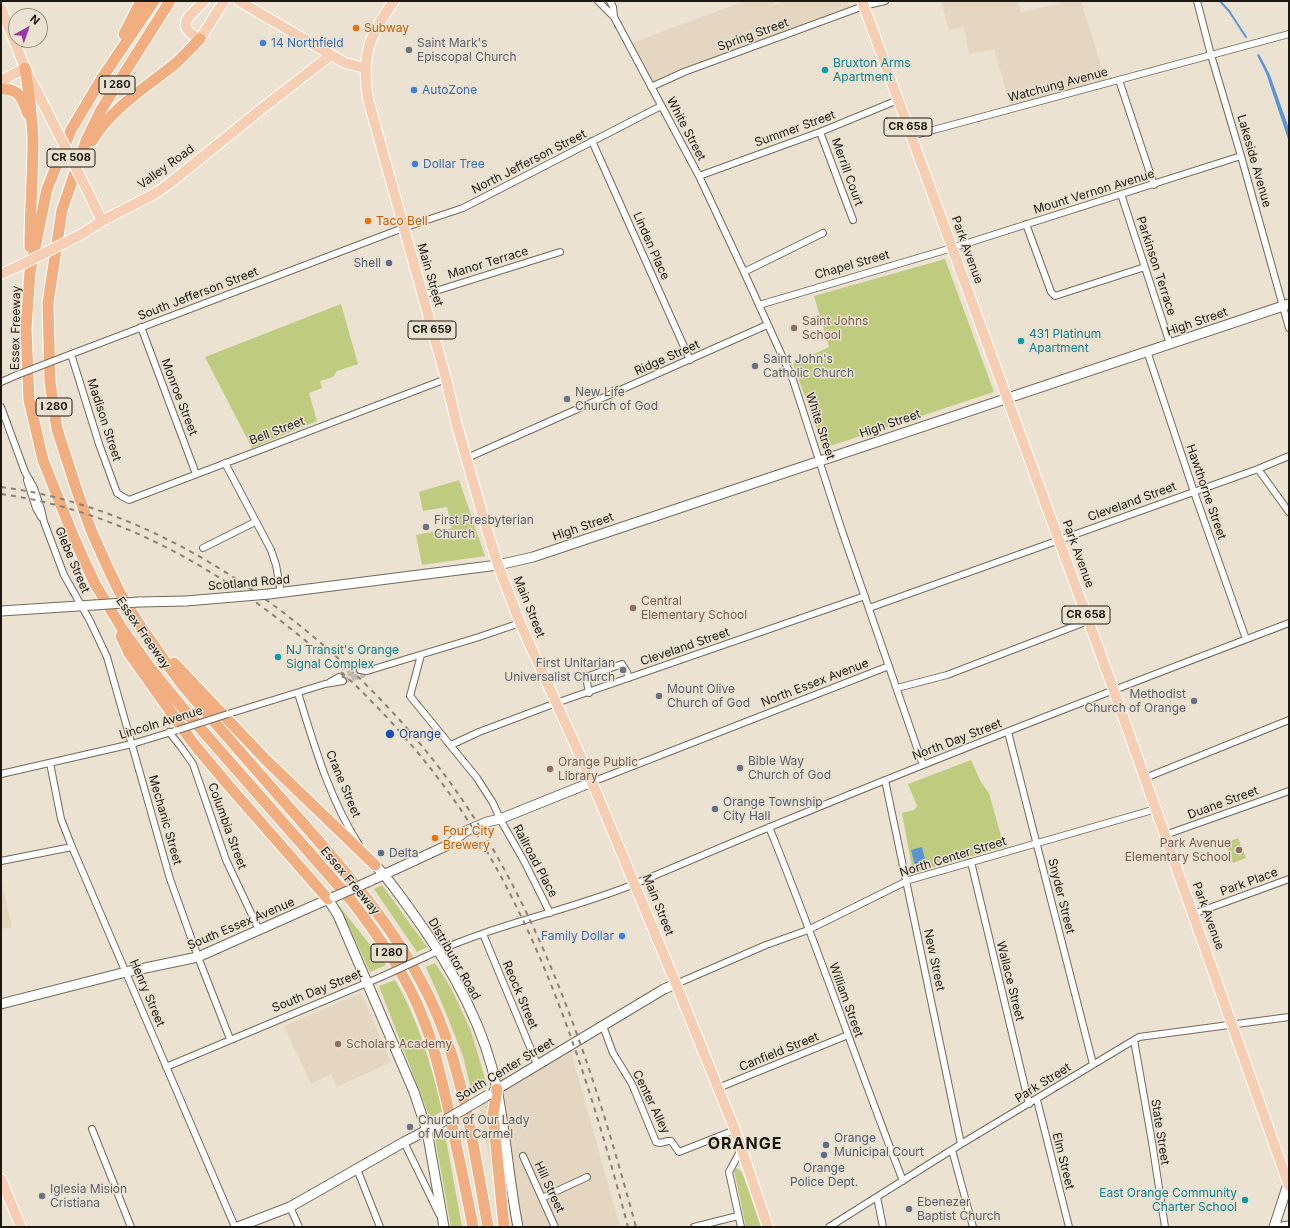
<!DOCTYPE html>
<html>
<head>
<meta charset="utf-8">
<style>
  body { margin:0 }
  #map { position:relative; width:1290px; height:1228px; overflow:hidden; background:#ece2d2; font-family:Inter,sans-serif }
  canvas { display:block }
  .frame { position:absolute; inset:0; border:2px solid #1b1812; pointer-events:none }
  .north { position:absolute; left:8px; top:8px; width:40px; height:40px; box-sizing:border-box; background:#ece2d2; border:1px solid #989185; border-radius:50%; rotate:40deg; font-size:11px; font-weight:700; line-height:16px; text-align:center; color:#1b1812 }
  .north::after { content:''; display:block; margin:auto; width:14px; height:18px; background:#973aa4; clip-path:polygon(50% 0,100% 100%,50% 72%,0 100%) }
</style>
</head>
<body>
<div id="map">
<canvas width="1290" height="1228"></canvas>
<div class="frame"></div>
<div class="north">N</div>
</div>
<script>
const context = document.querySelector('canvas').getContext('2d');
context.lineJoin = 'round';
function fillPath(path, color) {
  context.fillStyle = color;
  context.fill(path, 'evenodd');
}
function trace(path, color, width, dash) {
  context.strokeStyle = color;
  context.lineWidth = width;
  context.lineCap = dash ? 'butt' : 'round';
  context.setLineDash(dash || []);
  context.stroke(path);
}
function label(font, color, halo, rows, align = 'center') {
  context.font = font + ' Inter,sans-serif';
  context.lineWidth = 3;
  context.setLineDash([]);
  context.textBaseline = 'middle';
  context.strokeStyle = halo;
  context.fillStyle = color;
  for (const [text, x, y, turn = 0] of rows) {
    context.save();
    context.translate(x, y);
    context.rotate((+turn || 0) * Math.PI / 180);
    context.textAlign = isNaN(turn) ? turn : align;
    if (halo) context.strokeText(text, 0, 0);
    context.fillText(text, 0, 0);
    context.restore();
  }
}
fillPath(new Path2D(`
  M 745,1 L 774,1 L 775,4 L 783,1 L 848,1 L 851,11 L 652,86 L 629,44 Z
  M 941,1 L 1018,1 L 1021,13 L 1068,1 L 1081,1 L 1107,86 L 1012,110 L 994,49 L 969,54 L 964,27 L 949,30 Z
  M 1,880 L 12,927 L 1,929 Z
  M 361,993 L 391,1062 L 337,1087 L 331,1074 L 311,1084 L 284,1026 Z
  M 569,1045 L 620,1227 L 503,1227 L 478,1101 Z`), '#e4d6c0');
fillPath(new Path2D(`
  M 945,259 L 994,392 L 824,448 L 793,364 L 829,347 L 814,296 Z
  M 341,304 L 358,364 L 337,371 L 333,377 L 320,381 L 322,388 L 309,393 L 317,421 L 252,448 L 205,357 Z
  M 459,480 L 485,556 L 422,565 L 416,535 L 452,528 L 447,507 L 423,511 L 419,492 Z
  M 971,760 L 981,782 L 989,793 L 1004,847 L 913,873 L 902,813 L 914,810 L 917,806 L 908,784 Z
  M 1238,838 L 1246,858 L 1233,863 L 1225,843 Z
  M 382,885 L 427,947 L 417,952 L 374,889 Z
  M 340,907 L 386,965 L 370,972 Z
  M 435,963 L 451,988 L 471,1031 L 486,1082 L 472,1093 L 463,1056 L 444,1008 L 426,967 Z
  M 395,980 C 419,1021 431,1066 443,1111 L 430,1118 L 379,986 Z
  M 445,1134 L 462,1227 L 451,1227 L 435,1138 Z
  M 737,1168 L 742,1172 L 761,1227 L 746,1227 L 734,1170 Z`), '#bfcc80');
fillPath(new Path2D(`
  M 1259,54 L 1270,75 L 1287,123 L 1289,129 L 1289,142 L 1266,73 L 1257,55 Z
  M 922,847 L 927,867 L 916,870 L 911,850 Z`), '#5995d6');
trace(new Path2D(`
  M 1220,1 L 1229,11 L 1246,37`), '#5995d6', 2);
trace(new Path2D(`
  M 339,677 L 360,670
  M 343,681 L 365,674`), '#c2baac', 6, [6, 3]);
const minor = new Path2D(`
  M 598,1 L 614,17
  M 610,1 L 613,7 L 614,17 L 699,176 L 744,272 L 793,380 L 841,528 L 923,765
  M 1197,1 L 1211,55 L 1241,156 L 1289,328
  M 1119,80 L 1154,185
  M 651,87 L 684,72 L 850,11 L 863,6 L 885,1
  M 820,132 L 853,220
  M 911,136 L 1289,34
  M 592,141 L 690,360
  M 699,176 L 820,132 L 898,100
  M 1121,194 L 1170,344
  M 1026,224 L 1051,292 L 1055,296 L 1145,267
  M 744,272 L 823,233
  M 423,295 L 560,252
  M 759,305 L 952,248 L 1241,156
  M 141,327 L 196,474
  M 1147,351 L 1194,492 L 1246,639
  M 71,354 L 99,444 L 117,493 L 123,497 L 129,500 L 446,379
  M 61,358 L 403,228 L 463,208 L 661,106
  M 1,382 L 17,375
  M 1,407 L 25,472 L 34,488 L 41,509 L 44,522 L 64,575 L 90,621 L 107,657 L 170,879 L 198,957 L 230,1039
  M 467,458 L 767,325
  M 225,463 L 271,550 L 276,565 L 281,593
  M 1258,469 L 1289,512
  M 27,480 L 36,508 L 41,517
  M 203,548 L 255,522
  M 869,608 L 1258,469 L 1289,456
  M 421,655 L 410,696 L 477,778 L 493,803 L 500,819 L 524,861 L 550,913
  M 360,670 L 367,671 L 479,637 L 520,623
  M 330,682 L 339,677
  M 897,688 L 947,675 L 1088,621
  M 298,693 C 314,745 329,798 359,845
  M 589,693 L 586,677 L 622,664 L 627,672 L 629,678
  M 228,714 L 325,684 L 343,681
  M 169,732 L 181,747 L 193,764 L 226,860 L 259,930
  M 1008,732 L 1093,1064
  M 451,745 L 479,732 L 556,703 L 865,596
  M 50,763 L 61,819 L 72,847 L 235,1227
  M 1,774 L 132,744 L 178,730
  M 1145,778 L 1289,720
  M 885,780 L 961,1144
  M 592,782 L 889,666
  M 769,827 C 817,944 857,1064 903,1181
  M 1165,835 L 1289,791
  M 1,861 L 72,847
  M 971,862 L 1029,1104
  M 1193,914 L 1289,879
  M 483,934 L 537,1064
  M 427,956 C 494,924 569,911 637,883 C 682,864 726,845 770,827 C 942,756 1115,689 1289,623
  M 676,984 L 766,945 L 808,930 L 909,880 L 1156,809
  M 603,1026 L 613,1053 L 632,1084 L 656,1142 L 660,1143 L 668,1141 L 671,1141 L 679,1152 L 735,1130
  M 1134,1040 L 1152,1142 L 1165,1227
  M 166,1067 L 381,977
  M 718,1088 L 848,1035
  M 1037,1100 L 1069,1227
  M 92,1129 L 131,1227
  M 404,1142 L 439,1214
  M 952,1150 L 973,1227
  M 523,1156 L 555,1227
  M 357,1169 L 380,1227
  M 877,1197 L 883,1227
  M 542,1198 L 587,1177
  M 290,1207 L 299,1227
  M 694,1227 L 738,1216
  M 741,1227 L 729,1172 L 742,1148
  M 829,1227 L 961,1144 L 1139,1037 L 1289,1017`);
const secondary = new Path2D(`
  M 269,594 L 498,565 L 533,557 L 1289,304
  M 139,602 L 186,601
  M 1,611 L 94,605
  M 375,865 C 388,878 398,893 409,908 C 448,961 484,1023 497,1089 C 506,1135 509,1181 518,1227
  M 368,882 L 448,845 L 466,831 L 487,822 L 500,819 L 592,782
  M 328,899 L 338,915 L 414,1092 L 427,1131 L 444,1227
  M 1,1004 L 126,972 L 198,957 L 333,897
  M 494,1091 L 664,989 L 676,984
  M 238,1227 L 290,1207 L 404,1142 L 431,1128
  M 1274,1227 L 1289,1181
  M 1282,1227 L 1289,1226`);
const primary = new Path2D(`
  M 204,1 C 193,15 171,24 200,39 L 224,1
  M 239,1 L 345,63 L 365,68
  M 394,1 C 369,36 361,55 368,99 L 446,379 L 456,422 L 484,520 L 498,565 L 520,623 L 592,782 L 676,984 L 735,1130 L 768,1227
  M 862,1 L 1114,691 L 1289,1186
  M 1,8 L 25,68 L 53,123
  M 1,81 L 25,68
  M 89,194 L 102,221
  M 82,234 L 102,221 L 156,193 L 170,183 L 264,107 L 331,55
  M 1,274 L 19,266
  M 1,1179 L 21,1227`);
const motorway = new Path2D(`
  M 154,1 L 102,78 L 71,130 L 47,189 L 30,272 L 26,328 L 29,400 L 43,460 L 74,538 L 95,584 L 123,630 L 151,669 L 186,712 L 351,900 C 379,937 408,977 424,1021 C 435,1047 440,1075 447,1103 C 456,1144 465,1185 473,1227
  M 170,1 L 101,110 L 86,141 L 62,210 L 48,303 L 50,382 L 57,429 L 77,491 L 91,530 L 107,566 L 119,591 L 139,624 L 164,660 L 184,687 C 223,732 262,777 302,822 C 354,881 405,940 437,1014 C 465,1081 475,1156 488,1227
  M 124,34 L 141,1
  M 25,68 C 29,92 32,115 33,139 C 33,175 30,211 30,247
  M 1,89 C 20,88 22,99 28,114
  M 92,141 C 111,108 147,87 176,63 C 184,56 192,47 200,39
  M 121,636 L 129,653 L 193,743 L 229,786 L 328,899
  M 174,663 L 266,760 L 375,865
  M 497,1089 L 493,1115 L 504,1227`);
trace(minor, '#72695b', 8);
trace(secondary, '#72695b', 11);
trace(primary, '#fff', 12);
trace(motorway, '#fff', 13);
trace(minor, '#fff', 6);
trace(secondary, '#fff', 9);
trace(primary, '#f6ceb3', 10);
trace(motorway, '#f0ae81', 11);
trace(new Path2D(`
  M 1,487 C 94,499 182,540 258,594 C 339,651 417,729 471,813 C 552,939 597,1083 636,1227
  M 1,494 C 94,507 178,547 254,601 C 335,659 407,730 463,813 C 544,935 591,1086 628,1227`), '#898277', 2, [5, 5]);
const minorBridge = new Path2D(`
  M 17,375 L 61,358
  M 178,730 L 228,714
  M 381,977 L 427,956`);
const secondaryBridge = new Path2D(`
  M 186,601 L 269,594
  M 94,605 L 139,602
  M 334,897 L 368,882
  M 437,1125 L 488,1095`);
const primaryBridge = new Path2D(`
  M 53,123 L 89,194
  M 19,266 L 82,234`);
trace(minorBridge, '#72695b', 8, []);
trace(secondaryBridge, '#72695b', 11, []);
trace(primaryBridge, '#fff', 12, []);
trace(minorBridge, '#fff', 6);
trace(secondaryBridge, '#fff', 9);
trace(primaryBridge, '#f6ceb3', 10);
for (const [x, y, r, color] of [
  [356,28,4,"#e8710a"],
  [263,43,4,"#3f7fe0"],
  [409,50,4,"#6b7280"],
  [825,70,4,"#0f9aa8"],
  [414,90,4,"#3f7fe0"],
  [415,164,4,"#3f7fe0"],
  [368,221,4,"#e8710a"],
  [389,263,4,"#5c6f8a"],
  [794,328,4,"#8d6e63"],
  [1021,341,4,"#0f9aa8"],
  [755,366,4,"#6b7280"],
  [567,399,4,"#6b7280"],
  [426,527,4,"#6b7280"],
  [633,608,4,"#8d6e63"],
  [278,657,4,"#0f9aa8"],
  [623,670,4,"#6b7280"],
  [659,696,4,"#6b7280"],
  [1194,701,4,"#6b7280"],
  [390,734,5,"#1a4fb4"],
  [740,768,4,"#6b7280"],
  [550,769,4,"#8d6e63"],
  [715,809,4,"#5c6f8a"],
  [435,838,4,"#e8710a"],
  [1239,850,4,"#8d6e63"],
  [381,853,4,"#5c6f8a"],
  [622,936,4,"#3f7fe0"],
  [338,1044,4,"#8d6e63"],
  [410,1127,4,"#6b7280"],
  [826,1145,4,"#5c6f8a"],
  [824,1155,4,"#5c6f8a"],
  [42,1196,4,"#6b7280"],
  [1245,1200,4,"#0f9aa8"],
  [909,1209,4,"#6b7280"]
]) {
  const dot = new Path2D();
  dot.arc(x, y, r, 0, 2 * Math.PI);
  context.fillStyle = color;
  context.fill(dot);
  trace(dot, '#ece2d2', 1.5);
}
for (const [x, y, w] of [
  [117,85,36],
  [908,127,48],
  [71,158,48],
  [432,330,48],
  [54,407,36],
  [1086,615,48],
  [389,953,36]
]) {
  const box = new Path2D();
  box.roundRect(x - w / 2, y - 9, w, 18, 3);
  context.fillStyle = '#ece2d2';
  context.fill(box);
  trace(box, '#1b1812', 1);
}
label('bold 11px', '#1b1812', null, [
  ["I 280",117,85],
  ["CR 658",908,127],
  ["CR 508",71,158],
  ["CR 659",432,330],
  ["I 280",54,407],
  ["CR 658",1086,615],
  ["I 280",389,953]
]);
label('12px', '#c56008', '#ece2d2', [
  ["Subway",364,28],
  ["Taco Bell",376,221],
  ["Four City",443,831],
  ["Brewery",443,845]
], 'left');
label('12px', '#1b1812', '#ece2d2', [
  ["Spring Street",753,35,-20],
  ["Watchung Avenue",1058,85,-15],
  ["White Street",686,129,62],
  ["Summer Street",795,129,-20],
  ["Lakeside Avenue",1254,161,74],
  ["North Jefferson Street",529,162,-27],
  ["Valley Road",166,167,-36],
  ["Merrill Court",847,172,70],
  ["Mount Vernon Avenue",1094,192,-17],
  ["Linden Place",651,246,66],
  ["Park Avenue",967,250,70],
  ["Manor Terrace",488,263,-17],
  ["Chapel Street",852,265,-16],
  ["Parkinson Terrace",1156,266,72],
  ["Main Street",430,275,74],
  ["South Jefferson Street",198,294,-21],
  ["High Street",1197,322,-19],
  ["Essex Freeway",16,328,-89],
  ["Ridge Street",667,358,-24],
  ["Monroe Street",179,397,69],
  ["Madison Street",104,420,72],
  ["High Street",890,424,-19],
  ["White Street",820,426,72],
  ["Bell Street",277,431,-21],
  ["Hawthorne Street",1206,492,71],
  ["Cleveland Street",1132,502,-20],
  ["High Street",583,527,-19],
  ["Park Avenue",1078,554,70],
  ["Glebe Street",72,560,67],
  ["Scotland Road",249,583,-5],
  ["Main Street",529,607,68],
  ["Essex Freeway",143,633,55],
  ["Cleveland Street",685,647,-19],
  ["North Essex Avenue",815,683,-21],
  ["Lincoln Avenue",161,723,-17],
  ["North Day Street",957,740,-21],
  ["Crane Street",343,784,67],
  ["Duane Street",1223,803,-20],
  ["Mechanic Street",165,820,74],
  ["Columbia Street",227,826,70],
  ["North Center Street",953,857,-17],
  ["Railroad Place",535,861,62],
  ["Essex Freeway",350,881,50],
  ["Park Place",1249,882,-20],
  ["Snyder Street",1061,896,76],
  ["Main Street",658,905,68],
  ["Park Avenue",1208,916,70],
  ["South Essex Avenue",241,924,-23],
  ["Distributor Road",454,959,60],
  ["New Street",934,960,78],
  ["Wallace Street",1010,981,76],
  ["South Day Street",317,991,-22],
  ["Henry Street",147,993,67],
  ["Reock Street",520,995,67],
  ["William Street",846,1000,70],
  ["Canfield Street",779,1052,-22],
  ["South Center Street",505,1070,-31],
  ["Park Street",1043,1083,-32],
  ["Center Alley",651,1102,64],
  ["State Street",1160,1132,81],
  ["Elm Street",1063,1161,76],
  ["Hill Street",549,1187,65]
]);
label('12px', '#366cbe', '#ece2d2', [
  ["14 Northfield",271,43],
  ["AutoZone",422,90],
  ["Dollar Tree",423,164],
  ["Family Dollar",614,936,"right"]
], 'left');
label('12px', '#5b616d', '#ece2d2', [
  ["Saint Mark's",417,43],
  ["Episcopal Church",417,57],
  ["Saint John's",763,359],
  ["Catholic Church",763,373],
  ["New Life",575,392],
  ["Church of God",575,406],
  ["First Presbyterian",434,520],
  ["Church",434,534],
  ["First Unitarian",615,663,"right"],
  ["Universalist Church",615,677,"right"],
  ["Mount Olive",667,689],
  ["Church of God",667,703],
  ["Methodist",1186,694,"right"],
  ["Church of Orange",1186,708,"right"],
  ["Bible Way",748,761],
  ["Church of God",748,775],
  ["Church of Our Lady",418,1120],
  ["of Mount Carmel",418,1134],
  ["Iglesia Mision",50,1189],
  ["Cristiana",50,1203],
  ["Ebenezer",917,1202],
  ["Baptist Church",917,1216]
], 'left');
label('12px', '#0d838f', '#ece2d2', [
  ["Bruxton Arms",833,63],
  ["Apartment",833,77],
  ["431 Platinum",1029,334],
  ["Apartment",1029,348],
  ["NJ Transit's Orange",286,650],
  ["Signal Complex",286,664],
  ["East Orange Community",1237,1193,"right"],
  ["Charter School",1237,1207,"right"]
], 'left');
label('12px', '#4e5e75', '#ece2d2', [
  ["Shell",381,263,"right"],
  ["Orange Township",723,802],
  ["City Hall",723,816],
  ["Delta",389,853],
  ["Orange",834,1138],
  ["Municipal Court",834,1152],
  ["Orange",824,1168,"center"],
  ["Police Dept.",824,1182,"center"]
], 'left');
label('12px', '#785e54', '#ece2d2', [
  ["Saint Johns",802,321],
  ["School",802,335],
  ["Central",641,601],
  ["Elementary School",641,615],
  ["Orange Public",558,762],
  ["Library",558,776],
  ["Park Avenue",1231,843,"right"],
  ["Elementary School",1231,857,"right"],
  ["Scholars Academy",346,1044]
], 'left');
label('12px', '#164399', '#ece2d2', [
  ["Orange",399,734]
], 'left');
context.letterSpacing = '1px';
label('bold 16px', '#1b1812', '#ece2d2', [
  ["ORANGE",745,1144]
]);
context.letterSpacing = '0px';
</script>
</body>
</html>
